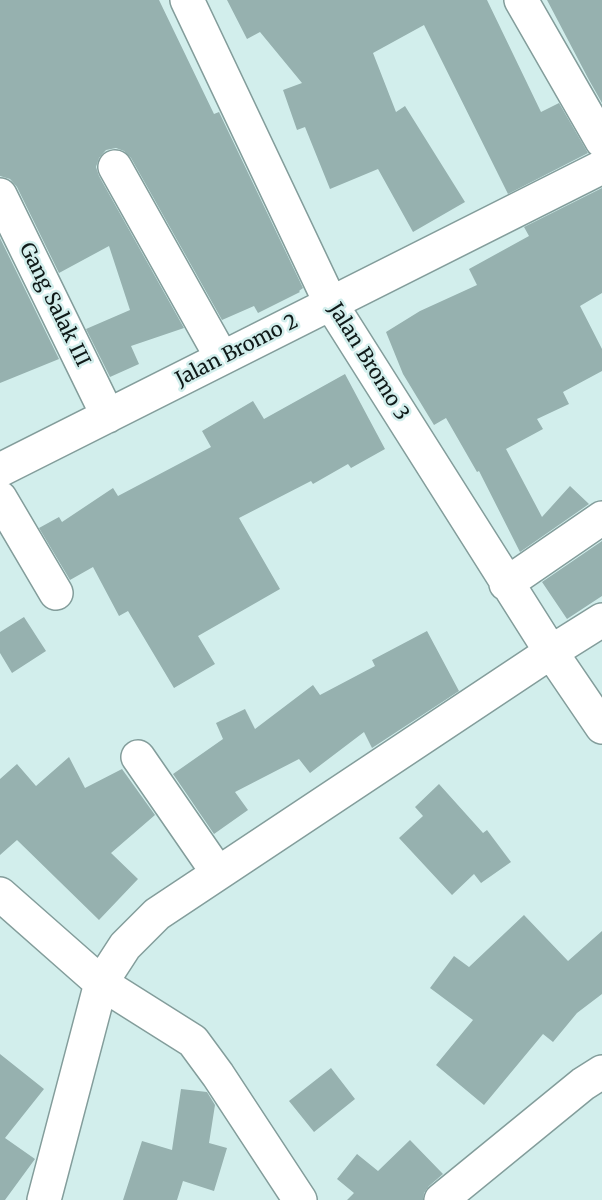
<!DOCTYPE html>
<html>
<head>
<meta charset="utf-8">
<style>
  body { margin:0 }
  canvas { display:block; background:#d2eeec }
</style>
</head>
<body>
<canvas width="602" height="1200"></canvas>
<script>
const context = document.querySelector('canvas').getContext('2d');
context.lineJoin = 'round';
function fillPath(path, color) {
  context.fillStyle = color;
  context.fill(path, 'evenodd');
}
function trace(path, color, width, dash) {
  context.strokeStyle = color;
  context.lineWidth = width;
  context.lineCap = dash ? 'butt' : 'round';
  context.setLineDash(dash || []);
  context.stroke(path);
}
function label(font, color, halo, rows, align = 'center') {
  context.font = font + ' Merriweather,serif';
  context.lineWidth = 5;
  context.setLineDash([]);
  context.textBaseline = 'middle';
  context.strokeStyle = halo;
  context.fillStyle = color;
  for (const [text, x, y, turn = 0] of rows) {
    context.save();
    context.translate(x, y);
    context.rotate((+turn || 0) * Math.PI / 180);
    context.textAlign = isNaN(turn) ? turn : align;
    if (halo) context.strokeText(text, 0, 0);
    context.fillText(text, 0, 0);
    context.restore();
  }
}
fillPath(new Path2D(`
  M 0,0 L 159,0 L 214,114 L 219,112 L 303,288 L 299,291 L 300,292 L 258,313 L 254,306 L 222,320 L 131,158 L 124,151 L 116,148 L 106,150 L 99,158 L 96,167 L 99,176 L 184,328 L 131,346 L 139,364 L 110,377 L 86,329 L 130,310 L 109,246 L 59,273 L 17,187 L 10,179 L 0,176 Z
  M 227,0 L 487,0 L 541,112 L 559,103 L 588,153 L 508,194 L 424,25 L 373,53 L 396,112 L 405,106 L 465,202 L 413,232 L 378,169 L 330,189 L 305,127 L 297,130 L 283,90 L 302,83 L 260,32 L 247,39 Z
  M 547,0 L 602,0 L 602,103 L 589,80 Z
  M 602,188 L 602,293 L 580,306 L 602,349 L 602,371 L 563,392 L 569,404 L 537,419 L 543,429 L 506,449 L 542,517 L 570,486 L 589,504 L 520,552 L 479,471 L 477,472 L 446,418 L 434,425 L 403,374 L 386,332 L 420,311 L 477,285 L 469,269 L 529,236 L 524,227 Z
  M 0,238 L 59,359 L 0,383 Z
  M 345,374 L 385,449 L 351,468 L 348,464 L 313,484 L 311,481 L 239,518 L 280,589 L 198,636 L 215,664 L 174,688 L 128,611 L 119,616 L 93,567 L 70,580 L 39,528 L 59,517 L 62,522 L 113,488 L 118,496 L 211,447 L 202,431 L 253,401 L 264,419 Z
  M 602,541 L 602,596 L 567,619 L 542,582 Z
  M 24,617 L 46,651 L 12,673 L 0,653 L 0,632 Z
  M 427,631 L 459,691 L 372,748 L 364,732 L 310,773 L 299,759 L 235,792 L 248,810 L 214,834 L 173,774 L 223,739 L 216,723 L 245,709 L 255,729 L 313,685 L 320,695 L 375,666 L 372,660 Z
  M 69,757 L 85,788 L 122,769 L 155,815 L 111,853 L 138,879 L 99,920 L 17,840 L 0,855 L 0,779 L 17,764 L 36,786 Z
  M 439,784 L 483,833 L 487,830 L 511,862 L 481,883 L 474,874 L 452,895 L 399,838 L 423,816 L 415,807 Z
  M 524,915 L 568,961 L 602,931 L 602,994 L 577,1013 L 553,1042 L 543,1034 L 484,1105 L 436,1065 L 473,1020 L 430,988 L 454,956 L 469,967 Z
  M 0,1054 L 44,1089 L 5,1138 L 35,1159 L 5,1200 L 0,1200 Z
  M 331,1068 L 355,1099 L 314,1132 L 289,1101 Z
  M 181,1089 L 207,1092 L 215,1105 L 209,1143 L 227,1148 L 214,1191 L 183,1181 L 177,1200 L 123,1200 L 142,1141 L 172,1150 Z
  M 410,1140 L 443,1174 L 429,1186 L 424,1193 L 423,1200 L 347,1200 L 354,1193 L 337,1179 L 357,1154 L 378,1171 Z`), '#96b1af');
const minor = new Path2D(`
  M 187,0 L 331,304 L 551,652 L 602,620
  M 521,0 L 602,141
  M 115,167 L 222,358
  M 0,195 L 108,416
  M 0,470 L 602,167
  M 0,498 L 56,593
  M 506,584 L 602,518
  M 138,757 L 218,873
  M 0,894 L 101,983 L 193,1041 L 218,1075 L 300,1200
  M 44,1200 L 101,983 L 125,946 L 157,914 L 551,652 L 602,727
  M 441,1200 L 583,1084 L 602,1072`);
trace(minor, '#839d9b', 36);
trace(minor, '#fff', 33);
label('20px', '#0f1918', '#d2eeec', [
  ["Gang Salak III",54,305,64],
  ["Jalan Bromo 2",237,351,-27],
  ["Jalan Bromo 3",368,362,58]
]);
</script>
</body>
</html>
